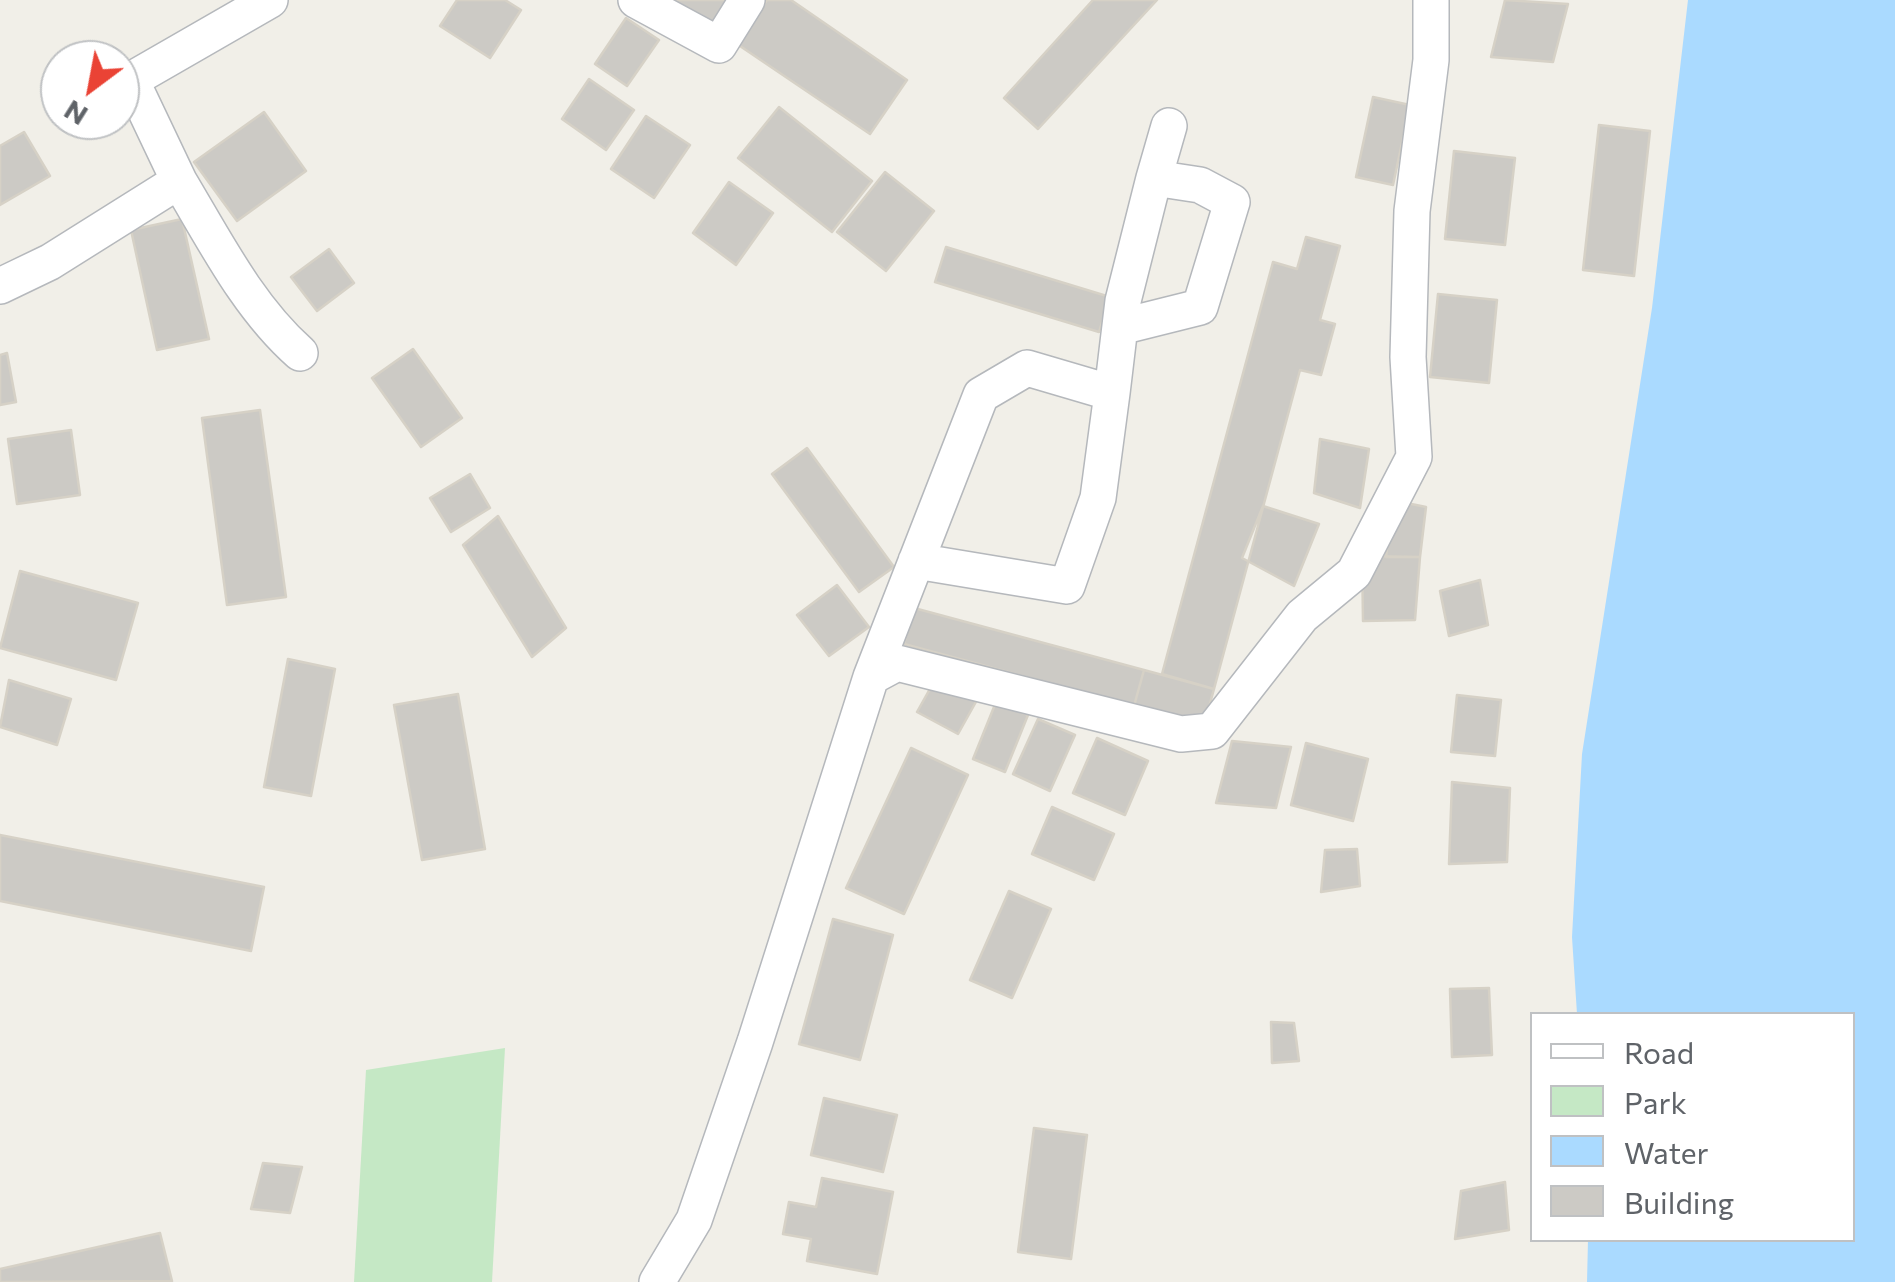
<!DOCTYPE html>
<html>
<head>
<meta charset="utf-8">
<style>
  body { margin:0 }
  #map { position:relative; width:1895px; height:1282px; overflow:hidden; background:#f1efe8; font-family:Commissioner,sans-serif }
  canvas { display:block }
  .legend { position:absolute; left:1530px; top:1012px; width:325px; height:230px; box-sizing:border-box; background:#fff; border:2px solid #bfc1c3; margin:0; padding:12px 18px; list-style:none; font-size:30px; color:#5f6368 }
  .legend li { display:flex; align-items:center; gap:20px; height:50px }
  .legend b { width:50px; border:2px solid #bfc1c3 }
  .north { position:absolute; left:40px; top:40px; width:100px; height:100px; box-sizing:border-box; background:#fff; border:2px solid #bfc1c3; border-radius:50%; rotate:212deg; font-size:28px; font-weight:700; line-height:40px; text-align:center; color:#5f6368 }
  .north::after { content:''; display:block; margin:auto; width:35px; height:45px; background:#ea4335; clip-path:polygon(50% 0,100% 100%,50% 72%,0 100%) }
</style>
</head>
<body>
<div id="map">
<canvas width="1895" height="1282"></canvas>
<ul class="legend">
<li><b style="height:12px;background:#fff"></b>Road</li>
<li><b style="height:28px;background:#c5e8c5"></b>Park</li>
<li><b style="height:28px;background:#aadaff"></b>Water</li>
<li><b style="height:28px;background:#cccac5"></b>Building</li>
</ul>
<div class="north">N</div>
</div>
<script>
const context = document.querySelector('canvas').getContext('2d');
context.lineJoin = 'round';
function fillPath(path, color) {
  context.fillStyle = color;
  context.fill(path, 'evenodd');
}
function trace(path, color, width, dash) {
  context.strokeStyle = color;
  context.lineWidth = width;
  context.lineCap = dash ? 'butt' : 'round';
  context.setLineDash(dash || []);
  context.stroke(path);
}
fillPath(new Path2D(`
  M 505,1048 L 492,1282 L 354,1282 L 366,1070 Z`), '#c5e8c5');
fillPath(new Path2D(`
  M 1688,0 L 1895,0 L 1895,1282 L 1587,1282 L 1588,1240 L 1852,1240 L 1852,1014 L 1577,1014 L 1572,937 L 1582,754 L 1652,308 Z`), '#aadaff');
const building = new Path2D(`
  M 457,0 L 505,0 L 521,10 L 490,58 L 440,26 Z
  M 673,0 L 731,0 L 712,27 Z
  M 767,0 L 791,0 L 907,80 L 870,134 L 737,44 Z
  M 1093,0 L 1157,0 L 1038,129 L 1004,98 Z
  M 1505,0 L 1568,4 L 1553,62 L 1491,57 Z
  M 626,18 L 659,40 L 627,86 L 595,64 Z
  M 589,79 L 634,110 L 606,150 L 562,119 Z
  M 1373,97 L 1410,105 L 1393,185 L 1356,177 Z
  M 779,107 L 872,181 L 832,232 L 738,158 Z
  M 264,112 L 306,171 L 237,221 L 194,162 Z
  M 646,116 L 690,145 L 654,198 L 611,169 Z
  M 1599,125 L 1650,131 L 1634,276 L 1583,270 Z
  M 24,132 L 50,176 L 0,205 L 0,146 Z
  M 1454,151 L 1515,158 L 1505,245 L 1445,239 Z
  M 885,172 L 934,211 L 886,271 L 837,232 Z
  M 729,182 L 773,213 L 736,265 L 693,233 Z
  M 182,219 L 209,339 L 157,350 L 131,230 Z
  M 1306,237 L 1340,246 L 1320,320 L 1335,324 L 1321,375 L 1300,370 L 1214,689 L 1162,674 L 1273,262 L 1297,269 Z
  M 946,247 L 1110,297 L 1099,332 L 935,282 Z
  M 329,249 L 354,283 L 317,311 L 291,277 Z
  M 1438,294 L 1497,300 L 1489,383 L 1430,377 Z
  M 413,349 L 462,418 L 421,447 L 372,378 Z
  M 7,353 L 16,402 L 0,405 L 0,355 Z
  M 260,410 L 286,597 L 227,605 L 202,418 Z
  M 71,430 L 80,495 L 17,504 L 8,439 Z
  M 1320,439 L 1369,449 L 1360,508 L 1314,493 Z
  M 807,448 L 894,567 L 859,592 L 772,474 Z
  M 470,474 L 490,508 L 451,532 L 430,498 Z
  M 1392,500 L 1426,507 L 1420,557 L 1386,557 Z
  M 1263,506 L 1319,524 L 1294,586 L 1242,558 Z
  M 498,516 L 566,628 L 532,657 L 463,545 Z
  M 1362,556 L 1420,557 L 1415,620 L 1363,621 Z
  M 20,571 L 138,603 L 116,680 L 0,648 Z
  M 1480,580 L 1488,625 L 1449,636 L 1440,591 Z
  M 837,585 L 869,627 L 829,656 L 797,615 Z
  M 914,608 L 1144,670 L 1134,706 L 904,644 Z
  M 288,659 L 335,669 L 311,796 L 264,787 Z
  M 1144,670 L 1214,689 L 1204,725 L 1134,706 Z
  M 936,678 L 977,700 L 958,734 L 917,712 Z
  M 9,680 L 71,699 L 57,745 L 0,727 Z
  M 458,694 L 485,849 L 422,860 L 394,705 Z
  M 1457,695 L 1501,700 L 1495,756 L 1451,752 Z
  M 996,702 L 1028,715 L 1005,772 L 973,759 Z
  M 1038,719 L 1075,735 L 1050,791 L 1013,774 Z
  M 1097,738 L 1148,761 L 1125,815 L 1073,793 Z
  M 1232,741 L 1291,747 L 1276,808 L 1216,803 Z
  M 1306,743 L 1368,759 L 1353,821 L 1291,805 Z
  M 911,748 L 968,775 L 904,914 L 846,888 Z
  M 1452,782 L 1510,788 L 1507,862 L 1449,864 Z
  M 1052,807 L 1114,834 L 1094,880 L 1032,854 Z
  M 0,835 L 264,887 L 251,951 L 0,901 Z
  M 1357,849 L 1360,886 L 1321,892 L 1325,850 Z
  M 1009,891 L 1051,909 L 1012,998 L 970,980 Z
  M 833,919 L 893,935 L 860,1060 L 799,1044 Z
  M 1489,988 L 1492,1055 L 1452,1057 L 1450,989 Z
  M 1271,1022 L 1294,1023 L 1299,1061 L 1272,1063 Z
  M 824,1098 L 897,1115 L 883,1172 L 811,1155 Z
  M 1034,1128 L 1087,1135 L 1071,1259 L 1018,1252 Z
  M 263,1163 L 302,1167 L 290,1213 L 251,1209 Z
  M 822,1178 L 893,1192 L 877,1274 L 807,1261 L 811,1239 L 783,1234 L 789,1202 L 816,1207 Z
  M 1505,1182 L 1509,1230 L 1455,1239 L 1461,1191 Z
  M 160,1233 L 172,1281 L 0,1282 L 0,1269 Z`);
fillPath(building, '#cccac5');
trace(building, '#d6d1c6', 2.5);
const minor = new Path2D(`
  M 636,0 L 719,45 L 747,0
  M 1154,178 L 1169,126
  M 179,181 L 131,80 L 270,0
  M 0,286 L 50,262 L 179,181 C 215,241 248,307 300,353
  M 1112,393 L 1123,301 L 1154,178 L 1200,185 L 1232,202 L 1200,307 L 1120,327
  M 871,677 L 897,663 L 1181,734 L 1212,731 L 1302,616 L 1354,573 L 1414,457 L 1408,357 L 1412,211 L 1431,60 L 1431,0
  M 657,1282 L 694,1220 L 755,1042 L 871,677 L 981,395 L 1027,368 L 1112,393 L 1098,498 L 1067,586 L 916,561`);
trace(minor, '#b5b8bc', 38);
trace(minor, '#fff', 35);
</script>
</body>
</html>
